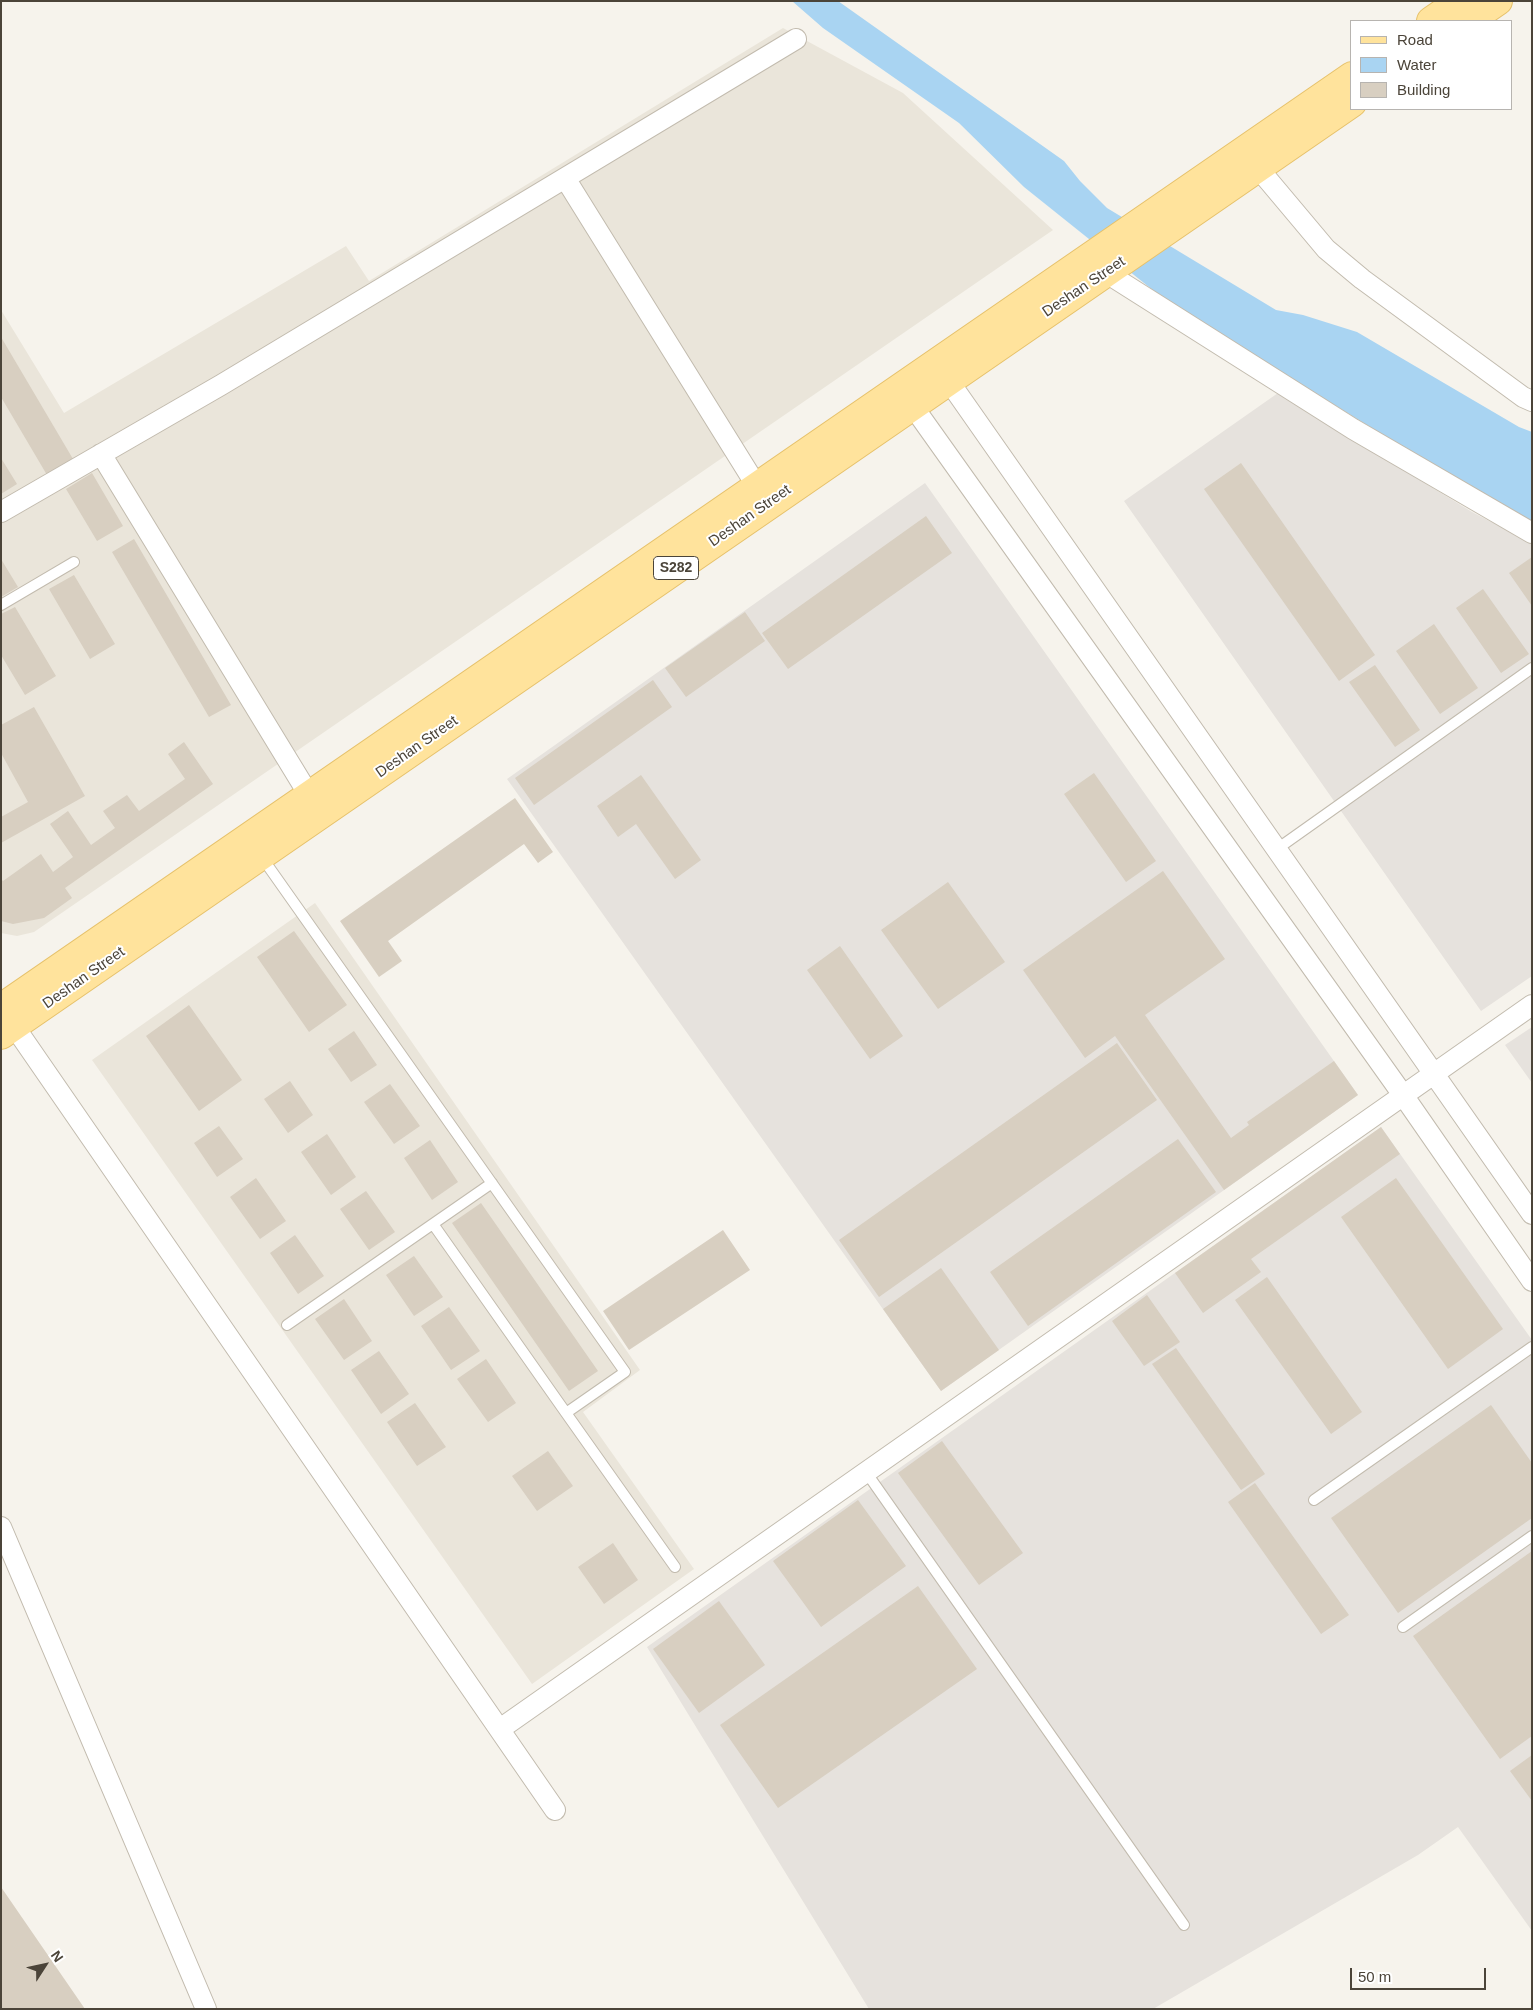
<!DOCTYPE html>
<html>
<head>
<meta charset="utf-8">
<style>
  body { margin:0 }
  #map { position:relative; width:1533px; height:2010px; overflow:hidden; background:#f6f3ec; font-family:Arial,sans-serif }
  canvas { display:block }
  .frame { position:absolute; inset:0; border:2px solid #4b4439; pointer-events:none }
  .legend { position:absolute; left:1350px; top:20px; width:162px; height:90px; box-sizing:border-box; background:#fff; border:1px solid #b7b4b0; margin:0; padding:6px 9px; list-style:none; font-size:15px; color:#4b4439 }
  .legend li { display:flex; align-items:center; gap:10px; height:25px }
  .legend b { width:25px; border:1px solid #b7b4b0 }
  .north { position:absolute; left:20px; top:1940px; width:50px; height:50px; -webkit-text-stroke:4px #fff; paint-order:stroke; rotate:55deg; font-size:14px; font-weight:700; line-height:20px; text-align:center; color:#4b4439 }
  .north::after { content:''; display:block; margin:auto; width:18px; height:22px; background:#4b4439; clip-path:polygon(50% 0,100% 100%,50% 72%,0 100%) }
  .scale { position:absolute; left:1350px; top:1968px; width:136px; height:22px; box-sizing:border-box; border:2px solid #4b4439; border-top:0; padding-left:6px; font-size:15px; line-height:18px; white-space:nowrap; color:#4b4439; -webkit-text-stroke:4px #fff; paint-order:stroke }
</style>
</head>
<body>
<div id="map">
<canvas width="1533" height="2010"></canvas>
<div class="frame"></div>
<ul class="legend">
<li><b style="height:6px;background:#ffe39c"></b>Road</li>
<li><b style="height:14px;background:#a9d4f2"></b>Water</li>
<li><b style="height:14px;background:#d8cfc1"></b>Building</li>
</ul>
<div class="north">N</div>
<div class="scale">50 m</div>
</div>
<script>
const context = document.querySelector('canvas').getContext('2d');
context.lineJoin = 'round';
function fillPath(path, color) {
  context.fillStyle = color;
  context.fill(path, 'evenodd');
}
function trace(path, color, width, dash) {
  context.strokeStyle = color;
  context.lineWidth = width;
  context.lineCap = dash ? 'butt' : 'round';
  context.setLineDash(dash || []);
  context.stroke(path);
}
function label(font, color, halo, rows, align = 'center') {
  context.font = font + ' Arial,sans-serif';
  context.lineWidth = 4;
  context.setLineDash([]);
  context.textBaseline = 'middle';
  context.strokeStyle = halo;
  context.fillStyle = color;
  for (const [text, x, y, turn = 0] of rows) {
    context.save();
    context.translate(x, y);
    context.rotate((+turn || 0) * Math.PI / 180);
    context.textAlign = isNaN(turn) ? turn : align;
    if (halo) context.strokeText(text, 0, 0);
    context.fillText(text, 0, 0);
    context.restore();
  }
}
fillPath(new Path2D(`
  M 783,28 L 903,93 L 1053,230 L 34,932 L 17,936 L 1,933 L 1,310 L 64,413 L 346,246 L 369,281 Z
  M 315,903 L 640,1370 L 583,1412 L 694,1569 L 532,1684 L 92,1060 Z`), '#eae5da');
fillPath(new Path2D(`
  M 1278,393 L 1472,512 L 1532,543 L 1532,976 L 1481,1011 L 1124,501 Z
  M 925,483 L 1358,1095 L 941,1391 L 507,779 Z
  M 1532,1027 L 1532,1083 L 1505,1045 Z
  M 1381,1127 L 1532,1340 L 1532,1931 L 1458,1827 L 1418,1855 L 1153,2009 L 869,2009 L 647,1647 Z`), '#e6e2dd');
fillPath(new Path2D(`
  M 792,1 L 838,1 L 1064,161 L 1080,181 L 1107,208 L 1276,310 L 1303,315 L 1357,332 L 1519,427 L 1532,432 L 1532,521 L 1461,483 L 1169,303 L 1024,187 L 959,123 L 823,28 Z`), '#a9d4f2');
fillPath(new Path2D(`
  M 1,337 L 73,459 L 47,475 L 1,397 Z
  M 1,458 L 17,484 L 1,494 Z
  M 1241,463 L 1375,655 L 1339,681 L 1204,489 Z
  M 92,473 L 123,526 L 97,541 L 66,489 Z
  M 926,516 L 952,553 L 788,669 L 762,633 Z
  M 134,539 L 231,705 L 209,717 L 112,552 Z
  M 1532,557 L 1532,606 L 1509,573 Z
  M 1,559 L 18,587 L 1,597 Z
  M 74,575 L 115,644 L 90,659 L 49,589 Z
  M 1483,589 L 1529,654 L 1501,673 L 1456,608 Z
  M 15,607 L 56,676 L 25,695 L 1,655 L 1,614 Z
  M 745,612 L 765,641 L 686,697 L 665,668 Z
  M 1434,624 L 1478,688 L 1440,714 L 1396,651 Z
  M 1375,665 L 1420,730 L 1395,747 L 1349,682 Z
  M 653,680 L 672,707 L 534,805 L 515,778 Z
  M 34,707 L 85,796 L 1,843 L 1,817 L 28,802 L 1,753 L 1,725 Z
  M 184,742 L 213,784 L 65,888 L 72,898 L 44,918 L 13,924 L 1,921 L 1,879 L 3,881 L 41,854 L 53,872 L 73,857 L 50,824 L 68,811 L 91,845 L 115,828 L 103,811 L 127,795 L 139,811 L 185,779 L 168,754 Z
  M 1094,773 L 1156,861 L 1126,882 L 1064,794 Z
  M 641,775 L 701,860 L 675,879 L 636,824 L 618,837 L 597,806 Z
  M 515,798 L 553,852 L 538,863 L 524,844 L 388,941 L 402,961 L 379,977 L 340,921 Z
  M 1163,871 L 1225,959 L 1145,1015 L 1231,1138 L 1249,1125 L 1247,1122 L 1334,1061 L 1358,1095 L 1224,1190 L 1115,1036 L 1085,1058 L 1023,970 Z
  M 948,882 L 1005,962 L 938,1009 L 881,930 Z
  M 294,931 L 347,1005 L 309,1032 L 257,957 Z
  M 840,946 L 903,1036 L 870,1059 L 807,970 Z
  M 189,1005 L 242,1080 L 199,1111 L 146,1036 Z
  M 354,1031 L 377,1065 L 351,1082 L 328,1049 Z
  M 1117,1043 L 1157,1100 L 879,1297 L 839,1240 Z
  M 290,1081 L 313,1115 L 288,1133 L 264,1099 Z
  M 390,1084 L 420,1126 L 394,1144 L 364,1102 Z
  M 219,1126 L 243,1159 L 217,1177 L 194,1143 Z
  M 1381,1127 L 1400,1154 L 1251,1259 L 1261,1272 L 1203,1313 L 1175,1273 Z
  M 327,1134 L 356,1177 L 331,1195 L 301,1152 Z
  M 1178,1139 L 1216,1192 L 1028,1326 L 990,1272 Z
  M 430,1140 L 458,1182 L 432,1200 L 404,1158 Z
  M 256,1178 L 286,1221 L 260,1239 L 230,1197 Z
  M 1396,1178 L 1503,1329 L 1448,1369 L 1341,1217 Z
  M 366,1191 L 395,1232 L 369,1250 L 340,1209 Z
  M 481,1203 L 598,1371 L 569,1391 L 452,1223 Z
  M 723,1230 L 750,1270 L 629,1350 L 603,1311 Z
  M 295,1235 L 324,1276 L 298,1294 L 270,1253 Z
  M 414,1256 L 443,1297 L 414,1316 L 386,1275 Z
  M 941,1268 L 999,1350 L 941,1391 L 883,1309 Z
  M 1267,1277 L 1362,1412 L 1331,1434 L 1235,1300 Z
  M 1147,1295 L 1180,1342 L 1144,1366 L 1112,1321 Z
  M 344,1299 L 372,1341 L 344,1360 L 315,1319 Z
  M 449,1307 L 480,1351 L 451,1370 L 421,1326 Z
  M 1176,1348 L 1265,1474 L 1241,1490 L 1152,1364 Z
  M 379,1351 L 409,1394 L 381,1414 L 351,1370 Z
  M 486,1359 L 516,1403 L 488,1422 L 457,1379 Z
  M 415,1403 L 446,1447 L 417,1466 L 387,1422 Z
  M 1491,1405 L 1532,1463 L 1532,1518 L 1398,1613 L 1331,1518 Z
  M 942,1441 L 1023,1553 L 979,1585 L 898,1473 Z
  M 548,1451 L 573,1486 L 537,1511 L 512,1476 Z
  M 1255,1483 L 1349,1615 L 1321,1634 L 1228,1502 Z
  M 858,1500 L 906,1566 L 821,1627 L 773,1561 Z
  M 613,1543 L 638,1580 L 604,1604 L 578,1567 Z
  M 1532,1551 L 1532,1736 L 1500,1759 L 1413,1636 Z
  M 918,1586 L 977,1669 L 778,1808 L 720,1725 Z
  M 719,1601 L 765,1665 L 699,1713 L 653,1649 Z
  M 1532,1755 L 1532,1801 L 1510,1771 Z
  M 1,1887 L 85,2009 L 1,2009 Z`), '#d8cfc1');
const lane = new Path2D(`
  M 1,605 L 74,562
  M 1277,849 L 1532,668
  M 261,856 L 625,1372 L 566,1413 L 675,1567
  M 433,1224 L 566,1413
  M 287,1325 L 492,1183
  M 866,1472 L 1184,1925
  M 1314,1500 L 1532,1347
  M 1403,1627 L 1532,1536`);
const street = new Path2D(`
  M 1258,168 L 1326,249 L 1362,279 L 1523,397 L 1532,401
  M 565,178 L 756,485
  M 1105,272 L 1353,429 L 1532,533
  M 948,380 L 1532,1214
  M 912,405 L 1403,1095 L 1532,1281
  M 101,454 L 309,795
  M 1,512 L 221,385 L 796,39
  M 14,1026 L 555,1810
  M 1,1527 L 206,2009
  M 500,1729 L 1532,1005`);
const primary = new Path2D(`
  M 1431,21 L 1460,1
  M 1469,21 L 1498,1
  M 1,1008 L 1352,76
  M 1,1035 L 1352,103`);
trace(lane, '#c2bbae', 12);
trace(street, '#c2bbae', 22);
trace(primary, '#e6c16a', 30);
trace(lane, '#fff', 10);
trace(street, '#fff', 20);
trace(primary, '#ffe39c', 28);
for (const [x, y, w] of [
  [676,568,45]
]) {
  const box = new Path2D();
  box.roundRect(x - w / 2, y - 11.5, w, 23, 4);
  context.fillStyle = '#fff';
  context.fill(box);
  trace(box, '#4b4439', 1);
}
label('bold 14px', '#4b4439', null, [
  ["S282",676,568]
]);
label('15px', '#4b4439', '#fff', [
  ["Deshan Street",1084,287,-34],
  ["Deshan Street",750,516,-35],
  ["Deshan Street",417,747,-35],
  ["Deshan Street",84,978,-35]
]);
</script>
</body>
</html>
